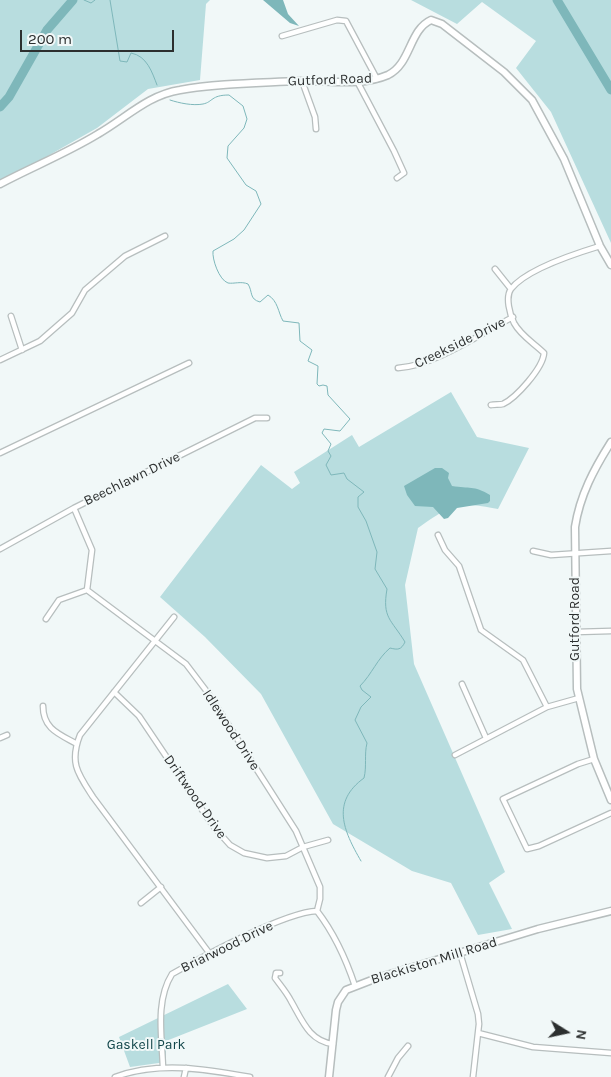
<!DOCTYPE html>
<html>
<head>
<meta charset="utf-8">
<style>
  body { margin:0 }
  #map { position:relative; width:611px; height:1077px; overflow:hidden; background:#f1f8f8; font-family:Karla,sans-serif }
  canvas { display:block }
  .north { position:absolute; left:541px; top:1007px; width:50px; height:50px; -webkit-text-stroke:4px #f1f8f8; paint-order:stroke; rotate:100deg; font-size:14px; font-weight:700; line-height:20px; text-align:center; color:#2c2f2f }
  .north::after { content:''; display:block; margin:auto; width:18px; height:22px; background:#2c2f2f; clip-path:polygon(50% 0,100% 100%,50% 72%,0 100%) }
  .scale { position:absolute; left:20px; top:30px; width:154px; height:22px; box-sizing:border-box; border:2px solid #2c2f2f; border-top:0; padding-left:6px; font-size:15px; line-height:18px; white-space:nowrap; color:#2c2f2f; -webkit-text-stroke:4px #f1f8f8; paint-order:stroke }
</style>
</head>
<body>
<div id="map">
<canvas width="611" height="1077"></canvas>
<div class="north">N</div>
<div class="scale">200 m</div>
</div>
<script>
const context = document.querySelector('canvas').getContext('2d');
context.lineJoin = 'round';
function fillPath(path, color) {
  context.fillStyle = color;
  context.fill(path, 'evenodd');
}
function trace(path, color, width, dash) {
  context.strokeStyle = color;
  context.lineWidth = width;
  context.lineCap = dash ? 'butt' : 'round';
  context.setLineDash(dash || []);
  context.stroke(path);
}
function label(font, color, halo, rows, align = 'center') {
  context.font = font + ' Karla,sans-serif';
  context.lineWidth = 4;
  context.setLineDash([]);
  context.textBaseline = 'middle';
  context.strokeStyle = halo;
  context.fillStyle = color;
  for (const [text, x, y, turn = 0] of rows) {
    context.save();
    context.translate(x, y);
    context.rotate((+turn || 0) * Math.PI / 180);
    context.textAlign = isNaN(turn) ? turn : align;
    if (halo) context.strokeText(text, 0, 0);
    context.fillText(text, 0, 0);
    context.restore();
  }
}
fillPath(new Path2D(`
  M 0,0 L 210,0 L 206,4 L 200,80 L 148,89 L 97,128 L 0,183 Z
  M 411,0 L 611,0 L 611,243 L 551,112 L 516,68 L 536,41 L 482,2 L 457,24 Z
  M 451,392 L 477,437 L 529,448 L 498,509 C 459,501 450,505 418,528 L 405,585 L 414,664 L 505,872 L 489,883 L 512,929 L 478,935 L 451,883 L 412,871 L 333,824 L 261,694 L 205,637 L 160,597 L 261,465 L 292,489 L 300,483 L 294,472 L 352,435 L 359,447 Z
  M 228,984 L 247,1009 L 166,1041 L 166,1062 L 130,1067 L 119,1037 Z`), '#b8dddf');
fillPath(new Path2D(`
  M 263,0 L 283,0 L 288,14 L 299,26 L 290,23 Z
  M 435,468 L 442,468 L 449,473 L 448,478 L 452,486 C 470,489 473,485 490,495 L 490,501 L 488,503 L 457,508 L 448,518 L 444,519 L 433,507 L 415,506 L 407,495 L 404,486 Z`), '#7eb7ba');
trace(new Path2D(`
  M 84,0 L 91,3 L 95,0
  M 110,0 L 120,61 L 127,62 L 131,53 C 147,56 152,72 157,85
  M 170,100 C 179,103 193,106 203,104 C 213,102 211,95 229,95 L 243,106 L 247,119 L 244,128 L 228,146 L 227,158 L 246,185 L 256,191 L 261,204 L 244,230 L 234,239 L 213,251 C 212,259 219,280 228,283 C 234,284 241,281 248,284 C 253,292 249,299 260,302 L 268,295 C 278,301 278,312 283,321 L 299,323 L 300,341 L 312,350 L 308,361 L 318,366 L 317,384 L 319,386 L 323,385 L 327,386 L 328,395 L 350,419 L 340,431 L 324,429 L 322,433 L 331,444 L 328,451 L 331,456 L 326,465 L 331,475 L 344,473 L 347,479 L 364,492 L 358,497 L 358,507 L 366,521 L 377,552 L 375,569 L 387,589 C 382,618 391,619 405,642 C 401,650 398,650 390,648 C 377,659 372,674 360,686 L 362,690 L 371,697 L 361,707 L 355,720 L 367,743 C 364,755 367,766 364,778 C 331,802 343,830 361,861`), '#7eb7ba', 1);
trace(new Path2D(`
  M 557,0 L 611,90
  M 0,107 L 9,97 L 47,30 L 73,0`), '#7eb7ba', 9);
const street = new Path2D(`
  M 282,36 L 337,20 L 346,21 L 377,79
  M 302,81 L 315,117 L 316,129
  M 357,81 L 394,151 L 404,173 L 397,178
  M 495,269 L 511,289
  M 11,316 L 22,350
  M 0,360 L 40,341 L 72,313 L 85,290 L 125,256 L 165,236
  M 398,368 C 434,366 480,334 513,317
  M 491,405 C 494,404 500,405 503,404 C 516,398 543,368 544,353 C 534,343 521,336 514,323 C 510,315 505,297 511,289 C 526,269 577,253 600,246
  M 0,453 L 189,363
  M 74,508 L 92,550 L 87,590 L 186,664 L 208,693 L 296,831 L 320,887 L 320,899 L 317,911 C 334,933 346,959 355,986
  M 438,535 L 445,550 L 459,566 L 481,630 L 523,660 L 547,707
  M 0,549 L 74,508 L 255,418 L 267,418
  M 533,551 L 551,555 L 611,551
  M 174,617 L 80,735 C 69,763 78,774 93,797 L 210,954
  M 46,619 L 59,600 L 87,590
  M 576,632 L 611,631
  M 462,684 L 486,738
  M 114,692 L 139,716 L 213,826 L 230,845 L 244,853 L 267,858 L 286,856 L 303,847 L 328,840
  M 43,706 C 43,729 59,734 77,744
  M 0,738 L 7,735
  M 455,755 L 547,707 L 579,698
  M 594,759 L 578,764 L 503,799 L 527,849 L 539,846 L 611,813
  M 141,903 L 161,887
  M 460,953 L 478,1014 L 479,1024 L 473,1077
  M 280,973 L 276,973 L 275,978 C 281,986 287,993 291,1001 C 302,1020 309,1041 333,1044
  M 478,1033 L 533,1047 L 611,1053
  M 163,1068 C 162,1037 155,1001 172,974 C 202,957 285,912 317,911
  M 115,1077 C 159,1061 205,1069 250,1077
  M 184,1077 L 186,1068
  M 388,1077 L 398,1058 L 408,1046`);
const secondary = new Path2D(`
  M 0,184 C 32,167 67,153 98,134 C 126,118 148,95 180,90 C 217,83 260,83 298,81 C 327,80 360,87 388,75 C 411,64 409,30 431,20 L 442,24 L 504,72 L 532,100 L 564,159 L 600,246 L 611,265
  M 611,442 C 594,469 580,495 575,527 L 577,689 L 594,759 L 611,800
  M 329,1077 L 336,1010 L 338,1002 L 346,990 L 377,978 L 538,929 L 611,911`);
trace(street, '#b7bebe', 7);
trace(secondary, '#b7bebe', 9);
trace(street, '#fff', 4.5);
trace(secondary, '#fff', 6);
label('14px', '#2c2f2f', '#f1f8f8', [
  ["Gutford Road",330,80,-2],
  ["Creekside Drive",460,343,-26],
  ["Beechlawn Drive",132,479,-26],
  ["Gutford Road",575,619,-90],
  ["Idlewood Drive",231,730,57],
  ["Driftwood Drive",195,797,55],
  ["Briarwood Drive",227,947,-26],
  ["Blackiston Mill Road",434,961,-17]
]);
label('14px', '#114549', '#f1f8f8', [
  ["Gaskell Park",146,1045]
]);
</script>
</body>
</html>
